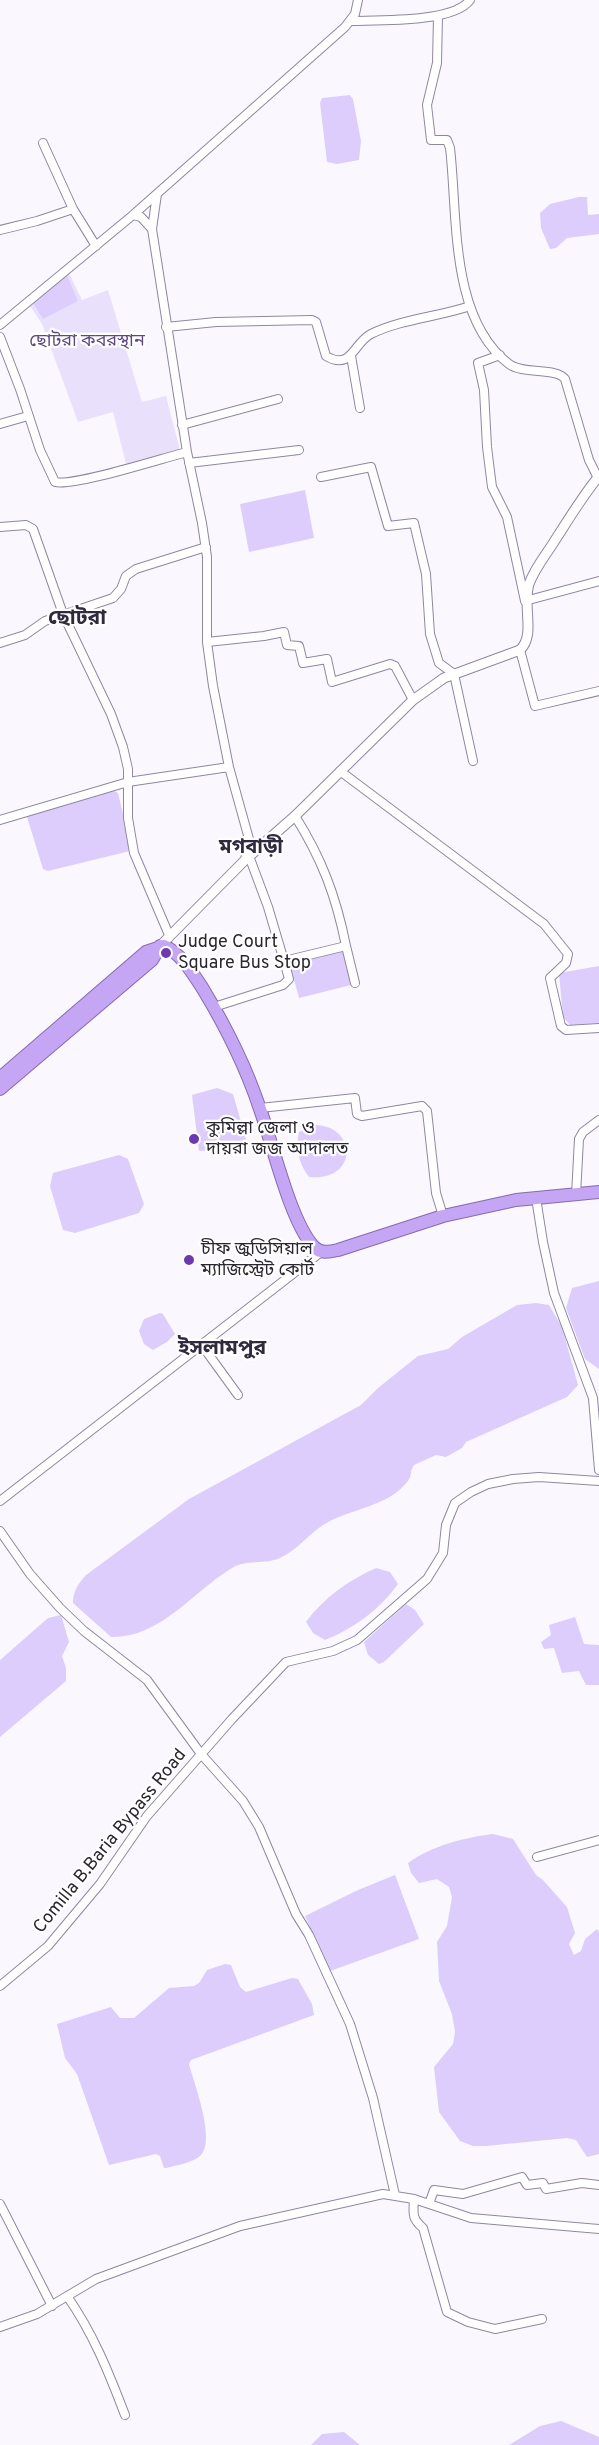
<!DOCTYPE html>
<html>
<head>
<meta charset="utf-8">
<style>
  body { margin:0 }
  canvas { display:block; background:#faf8fe }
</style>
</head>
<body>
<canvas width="599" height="2445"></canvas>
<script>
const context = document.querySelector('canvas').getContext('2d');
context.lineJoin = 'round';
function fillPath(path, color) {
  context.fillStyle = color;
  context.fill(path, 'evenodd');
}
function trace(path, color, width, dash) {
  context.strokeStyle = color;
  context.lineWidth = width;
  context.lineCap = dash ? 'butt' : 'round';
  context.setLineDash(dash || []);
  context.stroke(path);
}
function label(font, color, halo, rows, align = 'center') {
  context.font = font + ' Overpass,"Noto Sans Bengali",sans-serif';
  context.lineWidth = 4.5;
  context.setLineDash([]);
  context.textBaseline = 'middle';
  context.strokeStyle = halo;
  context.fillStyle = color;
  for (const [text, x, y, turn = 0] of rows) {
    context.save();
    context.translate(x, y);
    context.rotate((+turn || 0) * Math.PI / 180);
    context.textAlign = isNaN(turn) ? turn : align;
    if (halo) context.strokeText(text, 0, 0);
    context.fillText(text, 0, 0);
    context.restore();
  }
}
fillPath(new Path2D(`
  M 69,273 L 82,300 L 108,290 L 142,402 L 166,396 L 180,450 L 126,464 L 113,412 L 78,422 L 42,324 L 30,306 Z`), '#e9e1fc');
fillPath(new Path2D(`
  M 350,95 L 353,99 L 361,141 L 359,160 L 337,164 L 327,162 L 320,103 L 322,98 Z
  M 579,197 L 587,197 L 588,215 L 599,214 L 599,234 L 567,238 L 556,248 L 550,249 L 541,228 L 540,213 L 550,204 Z
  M 67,275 L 78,301 L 43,319 L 33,303 Z
  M 305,490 L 314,538 L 249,552 L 240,504 Z
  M 114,791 L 118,793 L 131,848 L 130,851 L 48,871 L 43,869 L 27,817 L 52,807 Z
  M 343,950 L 351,985 L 299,998 L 290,964 Z
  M 599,966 L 599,1023 L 570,1025 L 563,1017 L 559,973 Z
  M 217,1088 L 233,1094 L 246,1139 C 240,1153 213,1150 199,1151 L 192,1095 Z
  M 316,1125 C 358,1127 358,1182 309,1177 C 299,1164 295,1148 299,1132 Z
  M 119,1155 L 128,1159 L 144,1204 L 139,1213 L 75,1233 L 63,1230 L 50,1186 L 53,1173 Z
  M 599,1281 L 599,1369 L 585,1359 L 566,1308 L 572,1288 Z
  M 536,1303 L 549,1305 L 562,1327 L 578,1385 L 567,1397 L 466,1442 L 462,1448 L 446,1457 L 436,1455 L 414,1465 C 410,1470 412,1476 408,1481 C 387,1508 350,1508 323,1525 C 308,1535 297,1550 280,1558 C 264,1565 247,1559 232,1568 C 192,1592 161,1638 111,1637 L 73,1603 C 73,1591 78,1584 86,1575 L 189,1499 L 361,1405 L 378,1388 L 418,1356 L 448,1349 L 462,1337 L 517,1305 Z
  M 160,1313 L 163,1314 L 175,1334 L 167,1342 L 153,1350 L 144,1344 L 139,1331 L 144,1319 Z
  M 376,1568 L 390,1572 L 398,1584 C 379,1610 355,1628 325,1640 L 313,1633 L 306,1622 C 323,1598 349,1580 376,1568 Z
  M 406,1604 L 415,1610 L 424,1624 L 384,1662 L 379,1664 L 368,1655 L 364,1642 Z
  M 61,1615 L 69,1642 L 62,1656 L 66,1668 L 66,1681 L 0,1737 L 0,1660 L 48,1618 Z
  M 575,1617 L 584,1644 L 599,1645 L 599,1685 L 586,1685 L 579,1671 L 562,1673 L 554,1648 L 544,1649 L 541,1642 L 551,1635 L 549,1625 Z
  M 493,1834 L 513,1839 L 536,1875 L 543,1880 L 567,1907 L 575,1933 L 569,1944 L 574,1955 L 581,1951 L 585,1939 L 597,1929 L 599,1932 L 599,2154 L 587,2157 L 576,2140 L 567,2138 L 486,2146 L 473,2146 L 460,2141 L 439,2112 L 434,2067 L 453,2044 L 455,2032 L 452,2014 L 439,1981 L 437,1942 L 447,1926 L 452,1897 L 449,1887 L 437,1879 L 419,1883 L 411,1873 L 408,1863 C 431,1846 466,1837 493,1834 Z
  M 395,1875 L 419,1939 L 330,1971 L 305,1916 L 358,1890 Z
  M 225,1964 L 231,1965 L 240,1987 L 246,1992 L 292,1978 L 298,1979 L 312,2004 L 314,2015 L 191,2060 L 189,2064 C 194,2083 216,2140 201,2155 C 193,2163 177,2165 166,2168 L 164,2168 L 160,2156 L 156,2154 L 109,2165 L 77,2074 L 65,2058 L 57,2024 L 111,2007 L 120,2018 L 134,2018 L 169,1988 L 194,1986 L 199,1983 L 207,1970 Z
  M 561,2421 L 599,2437 L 599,2445 L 509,2445 L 540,2426 Z
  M 344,2432 L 360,2445 L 311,2445 L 322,2434 Z`), '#ddcdfd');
const minor = new Path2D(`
  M 438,16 L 437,63 L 427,105 L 431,140 L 447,140 L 450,148 C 458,215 449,318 509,364 C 524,375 556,367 565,379 L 589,460 L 598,478
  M 351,21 C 378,20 453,23 470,0
  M 43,143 L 73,209 L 96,246
  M 157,194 L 152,229 L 187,452 L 202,523 L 207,557 L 207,642 L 213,686 L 229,767 L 249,839 L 245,860
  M 133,215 L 141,217 L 152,229
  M 0,230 L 37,221 L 73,209
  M 0,325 L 133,215 L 345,27 L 355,14 L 358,0
  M 166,327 L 216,322 L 312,320 L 316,322 L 326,356 C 352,371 353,343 371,334 C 401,319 438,317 470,306
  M 0,337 L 20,389 L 40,450 L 55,482 C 73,487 163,458 187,452
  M 500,355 L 478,363 L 484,390 L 487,447 L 492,487 L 507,517 L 525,601 L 599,581
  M 351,356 L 360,408
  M 0,424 L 28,416
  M 182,425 L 278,399
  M 189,463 L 299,450
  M 321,477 L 371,467 L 388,526 L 414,523 L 426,574 L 430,634 L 439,663 L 454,674 L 473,761
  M 0,527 L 26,525 L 33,529 L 63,614 L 111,714 L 123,747 L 128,769 L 128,818 L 134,853 L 169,935
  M 207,642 L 264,636 L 284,632 L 287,645 L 299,646 L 303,663 L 327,659 L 332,682 L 390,664 L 395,666 L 413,700
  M 0,643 L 25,635 L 45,621 L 113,598 L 121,589 L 126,576 L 136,569 L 206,547
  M 520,650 L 535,706 L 599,691
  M 340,771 L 544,924 L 568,954 L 566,963 L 550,978 L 561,1026 L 566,1030 L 599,1028
  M 295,816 C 322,859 336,896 346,946
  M 0,820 L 128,782 L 229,767
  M 249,856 L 268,907 L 284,961
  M 214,1007 L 283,985 L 289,979 L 284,961 L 346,946 L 355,983
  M 260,1108 L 355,1098 L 357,1114 L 362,1116 L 422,1106 L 427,1111 L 436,1193 L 443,1216
  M 576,1195 L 579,1139 L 583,1132 L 599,1120
  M 536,1198 L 543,1242 L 554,1293 L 593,1398 L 599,1470
  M 201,1344 L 238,1395
  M 0,1501 L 321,1252
  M 0,1531 L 30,1574 L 60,1608 L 84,1631 L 147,1680 L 201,1754 L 243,1801 L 259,1827 L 296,1914 L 309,1935 L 350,2024 L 373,2098 L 395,2195
  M 537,1857 L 599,1840
  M 0,1986 L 48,1946 L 100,1884 L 147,1816 L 232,1719 L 286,1662 L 333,1651 L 357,1640 L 427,1579 L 443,1553 L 446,1525 L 455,1503 L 471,1492 L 488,1484 L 513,1479 L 539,1477 L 599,1481
  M 414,2199 C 413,2214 412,2219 423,2228 L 447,2312 L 468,2322 L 495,2329 L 542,2319
  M 0,2204 L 52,2306
  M 429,2204 L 434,2190 L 463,2194 L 522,2177 L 527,2185 L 543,2183 L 546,2189 L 582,2183 L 599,2185
  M 67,2296 C 93,2333 109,2373 125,2415
  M 0,2327 L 37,2314 L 96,2279 L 240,2226 L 383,2194 L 414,2199 L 471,2218 L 599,2229`);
const tertiary = new Path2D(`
  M 160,946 L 245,860 L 295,816 L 413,700 L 444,678 L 520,650 C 536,635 522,606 529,584 C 534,570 544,557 552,545 C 567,522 581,498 599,476`);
const trunk = new Path2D(`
  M 0,1078 L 146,952 L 164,946 C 180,952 194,975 203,989 C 226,1027 246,1067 260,1109 C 273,1145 290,1220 313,1246 C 320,1254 329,1252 338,1250 L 443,1216 L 516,1200 L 599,1192
  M 0,1089 L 152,960 L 160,946`);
trace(minor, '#8f879f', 10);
trace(tertiary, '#8f879f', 11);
trace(trunk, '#856bae', 14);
trace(minor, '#fff', 8);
trace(tertiary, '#fff', 9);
trace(trunk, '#c4a6f4', 12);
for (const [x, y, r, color] of [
  [166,953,6,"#6e39b0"],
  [194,1139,6,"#6e39b0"],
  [189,1260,6,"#6e39b0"]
]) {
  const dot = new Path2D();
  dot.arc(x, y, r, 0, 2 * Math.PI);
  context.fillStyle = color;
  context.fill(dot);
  trace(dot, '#fff', 2);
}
label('18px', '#5e4883', '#fff', [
  ["ছোটরা কবরস্থান",87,342]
]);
label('18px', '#2b2731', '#fff', [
  ["Judge Court",178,943],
  ["Square Bus Stop",178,964],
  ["কুমিল্লা জেলা ও",206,1129],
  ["দায়রা জজ আদালত",206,1150],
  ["চীফ জুডিসিয়াল",201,1250],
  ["ম্যাজিস্ট্রেট কোর্ট",201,1271]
], 'left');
label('18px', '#2b2731', '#fff', [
  ["Comilla B.Baria Bypass Road",111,1842,-51]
]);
label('bold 20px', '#312a3f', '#fff', [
  ["মগবাড়ী",251,849]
]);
label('bold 21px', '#312a3f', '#fff', [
  ["ছোটরা",77,620],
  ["ইসলামপুর",222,1350]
]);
</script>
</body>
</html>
